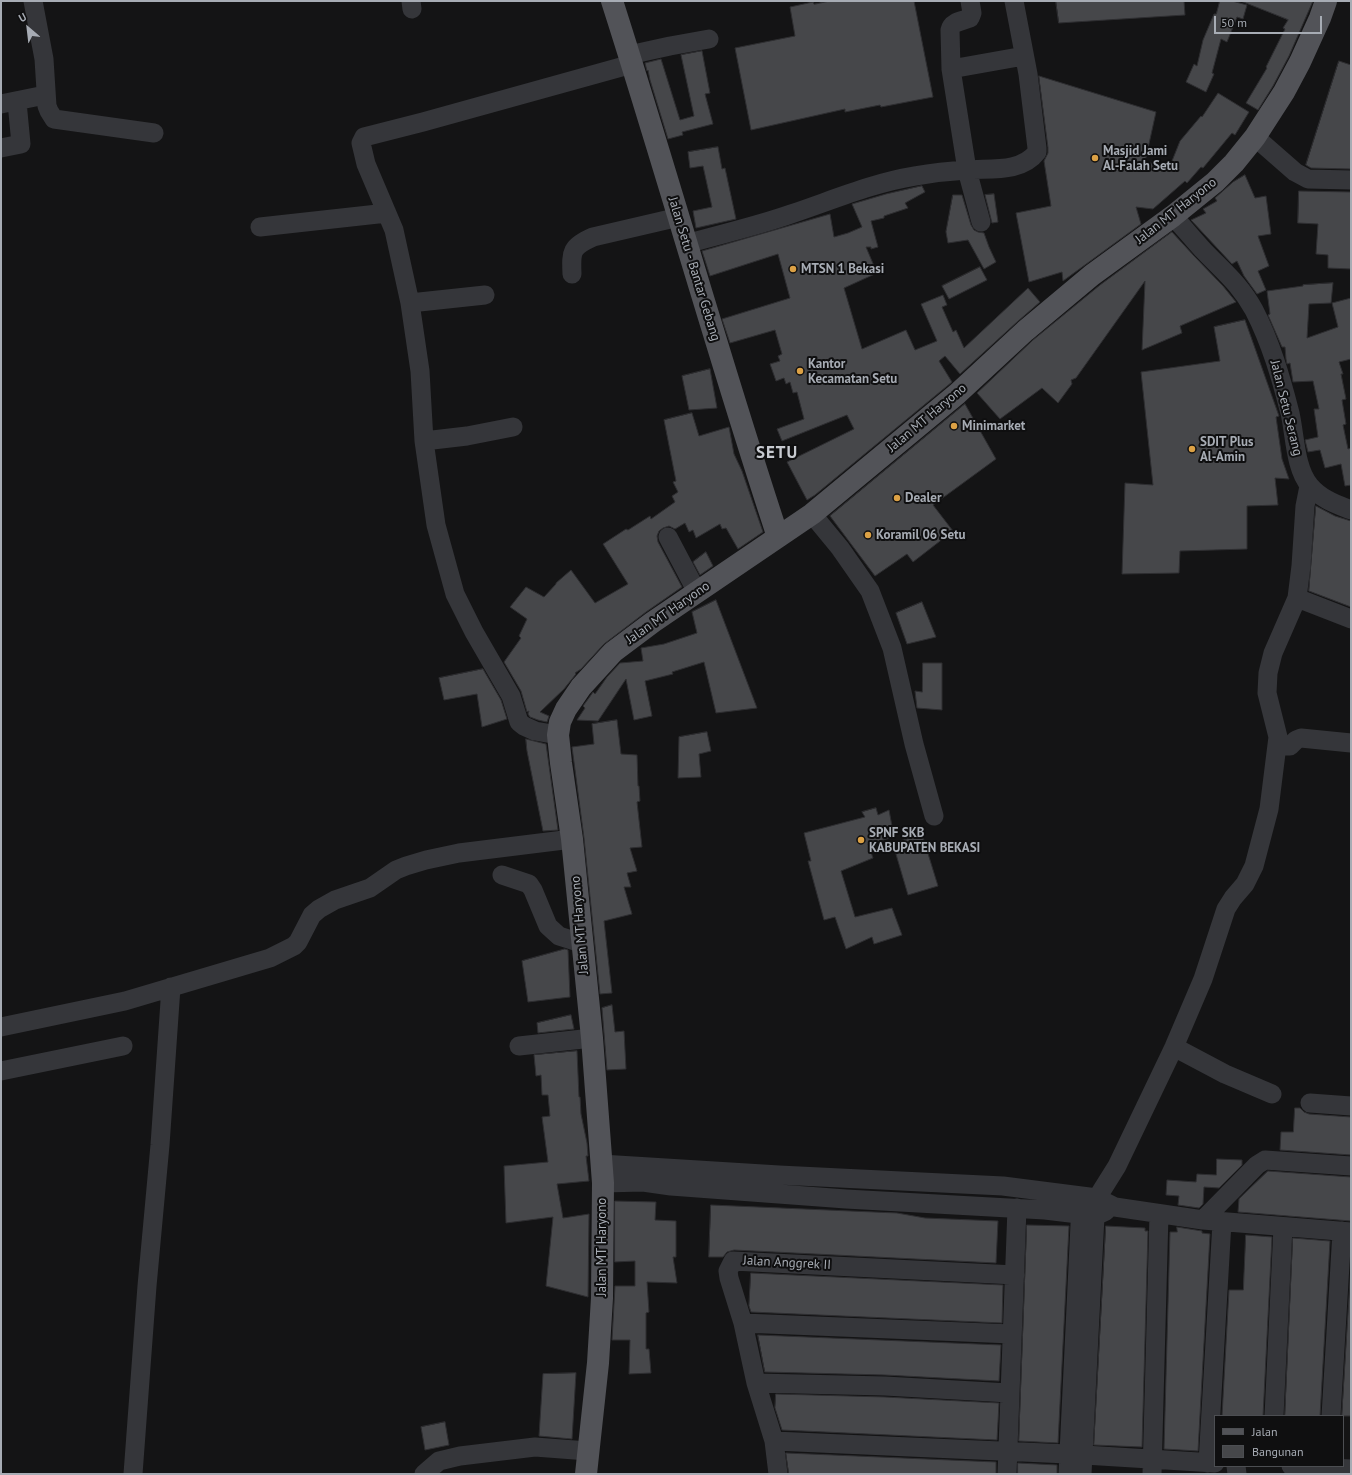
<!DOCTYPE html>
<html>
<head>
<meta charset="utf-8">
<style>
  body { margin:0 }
  #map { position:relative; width:1352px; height:1475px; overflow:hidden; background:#141415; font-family:"PT Sans",sans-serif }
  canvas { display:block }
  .frame { position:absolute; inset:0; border:2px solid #a7acb4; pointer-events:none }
  .legend { position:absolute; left:1214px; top:1415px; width:130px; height:52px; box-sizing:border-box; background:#0f0f10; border:1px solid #4c4e52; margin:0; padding:5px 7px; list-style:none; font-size:12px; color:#a7acb4 }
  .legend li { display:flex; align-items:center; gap:8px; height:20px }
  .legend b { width:20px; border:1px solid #4c4e52 }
  .north { position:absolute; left:8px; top:8px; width:40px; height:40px; -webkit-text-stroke:3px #0f0f10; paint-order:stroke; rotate:332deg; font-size:11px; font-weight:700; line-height:16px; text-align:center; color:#a7acb4 }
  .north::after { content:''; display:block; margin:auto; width:14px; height:18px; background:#a7acb4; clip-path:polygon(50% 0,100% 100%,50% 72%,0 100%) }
  .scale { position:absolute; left:1214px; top:16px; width:108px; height:18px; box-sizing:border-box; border:2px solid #a7acb4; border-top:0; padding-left:5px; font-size:12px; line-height:14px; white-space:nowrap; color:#a7acb4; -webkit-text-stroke:3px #0f0f10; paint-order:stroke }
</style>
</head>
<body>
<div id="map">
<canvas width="1352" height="1475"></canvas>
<div class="frame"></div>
<ul class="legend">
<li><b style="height:5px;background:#525358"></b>Jalan</li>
<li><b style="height:11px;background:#46474a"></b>Bangunan</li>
</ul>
<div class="north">U</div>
<div class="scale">50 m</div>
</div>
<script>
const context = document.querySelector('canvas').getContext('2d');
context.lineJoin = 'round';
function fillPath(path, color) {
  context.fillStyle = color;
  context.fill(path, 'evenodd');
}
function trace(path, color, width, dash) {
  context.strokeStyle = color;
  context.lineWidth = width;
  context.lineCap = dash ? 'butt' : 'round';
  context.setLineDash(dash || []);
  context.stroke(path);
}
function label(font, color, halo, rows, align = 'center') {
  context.font = font + ' "PT Sans",sans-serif';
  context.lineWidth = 4;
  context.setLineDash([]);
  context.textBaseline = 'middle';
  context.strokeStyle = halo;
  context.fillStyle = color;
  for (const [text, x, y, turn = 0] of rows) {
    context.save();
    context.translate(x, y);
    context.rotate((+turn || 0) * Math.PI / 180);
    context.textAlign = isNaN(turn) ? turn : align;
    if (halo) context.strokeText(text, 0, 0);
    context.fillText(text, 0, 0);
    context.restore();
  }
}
const building = new Path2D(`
  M 830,1 L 914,1 L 933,97 L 881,107 L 880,105 L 845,112 L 845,109 L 751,130 L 735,48 L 795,36 L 790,7 L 813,2 L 814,4 Z
  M 1056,1 L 1184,1 L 1185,15 L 1059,23 Z
  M 1220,1 L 1232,1 L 1247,5 L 1243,19 L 1237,17 L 1227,42 L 1221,39 L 1212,73 L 1214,74 L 1206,92 L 1186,82 L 1194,64 L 1197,66 L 1203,40 L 1214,14 L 1216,14 Z
  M 1241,1 L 1313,1 L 1289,56 L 1273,86 L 1258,110 L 1246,103 L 1267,68 L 1266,67 L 1285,29 L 1283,28 L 1288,20 Z
  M 702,51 L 710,93 L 705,94 L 713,124 L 682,132 L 683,135 L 668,139 L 650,80 L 648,70 L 647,71 L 645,63 L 661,59 L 680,120 L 694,116 L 681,55 Z
  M 1339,61 L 1351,65 L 1351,169 L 1311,168 L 1306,165 Z
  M 1039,76 L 1156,112 L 1145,162 L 1170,166 L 1180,141 L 1201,116 L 1202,117 L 1218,93 L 1249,112 L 1235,135 L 1232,133 L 1203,168 L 1201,167 L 1187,183 L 1185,181 L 1153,209 L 1136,207 L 1141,224 L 1063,281 L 1062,272 L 1029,282 L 1016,213 L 1051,206 L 1044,161 L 1048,153 L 1048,148 Z
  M 718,147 L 722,169 L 725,168 L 736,219 L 696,228 L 693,211 L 712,207 L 703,166 L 690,168 L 688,152 Z
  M 1245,175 L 1255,198 L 1266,196 L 1271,234 L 1258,236 L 1269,266 L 1258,271 L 1266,290 L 1257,294 L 1244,276 L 1237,261 L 1232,264 L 1191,220 L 1206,213 L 1203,209 L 1217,201 L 1215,198 L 1233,182 Z
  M 922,186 L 925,192 L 905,203 L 908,208 L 884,216 L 884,218 L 871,221 L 878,247 L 871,249 L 871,247 L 866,247 L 877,273 L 844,288 L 862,349 L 906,330 L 915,350 L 937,341 L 921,304 L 943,295 L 947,305 L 942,307 L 953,332 L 956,330 L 964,348 L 1028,288 L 1040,302 L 1017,322 L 960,374 L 945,356 L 939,361 L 952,382 L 815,495 L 807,500 L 787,462 L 854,429 L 847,415 L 782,441 L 777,429 L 804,419 L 797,392 L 793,393 L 790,382 L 786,384 L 784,378 L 776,381 L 770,364 L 780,361 L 778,356 L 782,354 L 775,330 L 730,343 L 722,319 L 790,298 L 778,254 L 710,276 L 702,251 L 830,214 L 834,237 L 848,233 L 862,227 L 852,204 L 886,194 Z
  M 1299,191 L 1351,192 L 1351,269 L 1328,268 L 1328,255 L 1316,254 L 1318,224 L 1298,223 Z
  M 994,194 L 998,222 L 992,223 L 985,195 Z
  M 953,195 L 962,195 L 971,225 L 974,230 L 978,232 L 984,233 L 989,247 L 996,262 L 984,269 L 968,240 L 948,243 L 946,232 Z
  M 1172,232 L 1195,257 L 1223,286 L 1236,302 L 1180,326 L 1182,333 L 1142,350 L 1145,281 L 1076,378 L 1071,380 L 1072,384 L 1058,403 L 1042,388 L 1000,419 L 977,393 L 1033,340 L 1100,285 Z
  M 980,267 L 987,280 L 949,299 L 942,286 Z
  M 1333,283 L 1331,303 L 1309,304 L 1307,338 L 1338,327 L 1332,303 L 1351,298 L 1351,359 L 1339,362 L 1343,374 L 1341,374 L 1346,399 L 1342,400 L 1346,424 L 1343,425 L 1348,449 L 1351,448 L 1351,485 L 1345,486 L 1341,464 L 1325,468 L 1320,450 L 1308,452 L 1305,440 L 1318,437 L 1314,409 L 1319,409 L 1313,381 L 1293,382 L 1290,363 L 1287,364 L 1286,359 L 1285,347 L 1282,347 L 1268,315 L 1270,314 L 1267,291 L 1303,286 L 1303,285 Z
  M 1245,320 L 1279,416 L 1276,417 L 1282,459 L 1289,479 L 1275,478 L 1278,505 L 1247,506 L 1247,549 L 1180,551 L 1179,573 L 1122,574 L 1125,483 L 1153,485 L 1141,372 L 1220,361 L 1214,327 Z
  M 710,369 L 717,408 L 689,410 L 682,376 Z
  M 965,404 L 996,459 L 933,505 L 953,531 L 913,562 L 907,554 L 875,576 L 830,516 Z
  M 692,413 L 699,436 L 729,427 L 734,454 L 742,471 L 763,532 L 738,549 L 726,528 L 722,529 L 720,524 L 696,538 L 693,530 L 689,532 L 685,523 L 675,529 L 669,526 L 663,528 L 659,531 L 657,536 L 658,542 L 682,587 L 646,612 L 604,644 L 581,669 L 575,673 L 576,674 L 564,689 L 540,712 L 549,716 L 547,722 L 538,720 L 530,717 L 528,714 L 529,711 L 527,712 L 521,691 L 504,662 L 521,638 L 519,636 L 527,619 L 510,607 L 526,587 L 544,597 L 556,584 L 556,583 L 571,570 L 595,603 L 628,584 L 603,544 L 626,529 L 628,530 L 650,516 L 651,519 L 675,502 L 672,496 L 678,492 L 673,482 L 676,481 L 664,420 Z
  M 1316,506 L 1335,516 L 1351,521 L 1351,607 L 1309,591 Z
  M 706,552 L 713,566 L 700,575 L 693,562 Z
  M 716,600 L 757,708 L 716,713 L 704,662 L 672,672 L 673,674 L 645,681 L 652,716 L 634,720 L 626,679 L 598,721 L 577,720 L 585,708 L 583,706 L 591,695 L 593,692 L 595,694 L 607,677 L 620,663 L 643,661 L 641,648 L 664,644 L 697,633 L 692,612 Z
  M 922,602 L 936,637 L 907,644 L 896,613 Z
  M 923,663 L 942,663 L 942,710 L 917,708 L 915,691 L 922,692 Z
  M 483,669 L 501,700 L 507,719 L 482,727 L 477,694 L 444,700 L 439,678 Z
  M 617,720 L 621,754 L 637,755 L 638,786 L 639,786 L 640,801 L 637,802 L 642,847 L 630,848 L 637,871 L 627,873 L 631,887 L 624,887 L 632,914 L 604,921 L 612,993 L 600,994 L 584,838 L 572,747 L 594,744 L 592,724 Z
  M 707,732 L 711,751 L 699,754 L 701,777 L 678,778 L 679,737 Z
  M 526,739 L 546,744 L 558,830 L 543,831 L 527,751 Z
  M 876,808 L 878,815 L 889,810 L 894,837 L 868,844 L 873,858 L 841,871 L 855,917 L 892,908 L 902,935 L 874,944 L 872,937 L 846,949 L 835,917 L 824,920 L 808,861 L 811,861 L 804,833 L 865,817 L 862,812 Z
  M 922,834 L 938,886 L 908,895 L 893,844 Z
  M 565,949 L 568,950 L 570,997 L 528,1002 L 522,961 Z
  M 612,1005 L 615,1032 L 624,1031 L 626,1069 L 607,1070 L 602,1008 Z
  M 571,1015 L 574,1029 L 538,1033 L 537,1023 Z
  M 577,1051 L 579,1097 L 580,1097 L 581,1114 L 587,1143 L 588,1156 L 586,1156 L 589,1181 L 557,1184 L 563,1218 L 589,1214 L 588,1297 L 546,1286 L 553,1217 L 506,1223 L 504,1166 L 548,1162 L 542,1117 L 550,1116 L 548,1095 L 542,1095 L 541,1075 L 536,1076 L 534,1055 Z
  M 1295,1108 L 1300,1108 L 1304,1112 L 1309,1114 L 1351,1117 L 1351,1155 L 1280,1150 L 1281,1132 L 1293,1132 Z
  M 1217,1159 L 1242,1160 L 1242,1165 L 1219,1188 L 1204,1187 L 1203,1204 L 1199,1208 L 1178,1205 L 1179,1196 L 1166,1195 L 1167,1180 L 1196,1182 L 1197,1174 L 1216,1175 Z
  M 1268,1171 L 1351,1177 L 1351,1221 L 1238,1212 L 1239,1199 Z
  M 615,1201 L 656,1202 L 655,1220 L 676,1221 L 676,1257 L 673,1257 L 677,1283 L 647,1282 L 649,1312 L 646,1313 L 646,1349 L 649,1349 L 651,1373 L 629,1374 L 630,1340 L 612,1340 L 615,1286 L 635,1286 L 635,1261 L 615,1262 Z
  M 711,1205 L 897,1213 L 925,1218 L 998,1221 L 996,1263 L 734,1250 L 727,1252 L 723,1257 L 709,1257 Z
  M 1027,1225 L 1069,1226 L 1058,1443 L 1019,1441 Z
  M 1106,1226 L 1145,1228 L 1145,1231 L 1148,1231 L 1142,1447 L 1094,1445 Z
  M 1177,1227 L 1202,1231 L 1202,1233 L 1210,1234 L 1198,1451 L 1164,1449 L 1170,1232 L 1177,1232 Z
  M 1246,1235 L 1272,1237 L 1263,1416 L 1222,1416 L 1229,1290 L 1243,1290 Z
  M 1293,1238 L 1330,1241 L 1320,1416 L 1285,1416 Z
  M 1351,1265 L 1351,1416 L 1342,1416 Z
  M 751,1273 L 1003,1285 L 1002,1323 L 751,1312 L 749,1306 Z
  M 758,1335 L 1001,1345 L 999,1381 L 885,1375 L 765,1372 Z
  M 576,1373 L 572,1439 L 539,1436 L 543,1374 Z
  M 776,1394 L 885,1397 L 999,1403 L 997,1440 L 782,1430 L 775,1408 Z
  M 445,1422 L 449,1445 L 425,1450 L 421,1427 Z
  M 786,1453 L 996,1462 L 996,1474 L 789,1474 Z
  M 1018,1463 L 1057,1465 L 1057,1474 L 1018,1474 Z`);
fillPath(building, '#46474a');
trace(building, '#2e2e31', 1);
trace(new Path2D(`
  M 33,1 L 44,59 L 47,106 L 49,111 L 54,119 L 154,133
  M 411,1 L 412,9
  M 970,1 L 972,13 L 970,18 C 963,21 952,21 950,30 L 951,69 L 967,170 L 981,222
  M 629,55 L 670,46 L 709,39
  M 951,69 L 1024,56
  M 1,104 L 45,95
  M 1255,137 L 1295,172 L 1308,179 L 1351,180
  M 1,148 L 21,144 L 17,102
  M 1173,216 C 1183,227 1193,239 1203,250 C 1223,271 1240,284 1254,310 C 1271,343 1281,378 1290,413 C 1295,435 1295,469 1310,486 C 1321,499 1336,504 1351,510
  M 260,227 L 387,213
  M 686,244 C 721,234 757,226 791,214 C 833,200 872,183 915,176 C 932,173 950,171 967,170 C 990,168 1021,173 1037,152 L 1037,148 L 1028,74 L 1014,1
  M 572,274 C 571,251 571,247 593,237 L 679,217
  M 410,303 L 485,295
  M 424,441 L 467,436 L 513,427
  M 812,514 L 840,548 L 870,591 L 892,648 L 914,744 L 934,816
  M 668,537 L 697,592
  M 1297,598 L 1351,619
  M 558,735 L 535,731 L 524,726 L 519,722 L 511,696 L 474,632 L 455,594 L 436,525 L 424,441 L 420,371 L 410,303 L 394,230 L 366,164 L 361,143 L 364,137 L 372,135 L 423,122 L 632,64
  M 1277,746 L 1290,746 L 1296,740 L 1301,738 L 1351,743
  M 502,875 L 529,884 L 533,890 L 548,926 L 559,936 L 581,943
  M 1,1027 L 125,1001 L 270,958 L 294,946 L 298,942 L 312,915 L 319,909 L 335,900 L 370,888 L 396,870 L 406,866 L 426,860 L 459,853 L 572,839
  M 519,1046 L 592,1038
  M 1174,1047 L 1225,1074 L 1272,1094
  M 1,1071 L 123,1046
  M 1310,1103 L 1351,1106
  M 601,1164 L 779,1175 L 1003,1186 L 1097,1198 L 1115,1207 L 1203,1220 L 1351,1232
  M 603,1183 L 643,1182 L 671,1186 L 846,1199 L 1045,1210 L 1095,1216 L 1106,1211
  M 1203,1220 L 1257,1165 L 1265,1160 L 1351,1166
  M 743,1323 L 1012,1334
  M 756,1383 L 885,1386 L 1009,1393
  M 1274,1416 L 1283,1227
  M 1331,1416 L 1342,1231
  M 774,1441 L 1068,1454 L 1215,1463
  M 1208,1463 L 1222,1222
  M 1236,1466 L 1237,1474
  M 1291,1466 L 1351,1469
  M 133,1474 L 147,1286 L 160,1145 L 171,987
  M 424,1474 L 439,1461 L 460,1456 L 535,1447 L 588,1451
  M 778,1474 L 774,1441 L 756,1383 L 743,1323 L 729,1278 L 728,1271 L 733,1261 L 1015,1275
  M 1007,1474 L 1017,1208
  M 1068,1474 L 1081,1204
  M 1082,1474 L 1095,1216 L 1097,1198 L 1117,1166 L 1174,1047 L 1203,979 L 1226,909 L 1233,898 L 1245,884 L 1254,866 L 1269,809 L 1278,737 L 1267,693 L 1268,673 L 1273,653 L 1297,598 L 1301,566 L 1305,506 L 1309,486
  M 1152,1474 L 1159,1214`), '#35363a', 19);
trace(new Path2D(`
  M 612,1 C 669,179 719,359 778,537
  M 586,1474 L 598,1363 L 602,1298 L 603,1183 L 592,1038 L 572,839 L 561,763 L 558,735 L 560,722 L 566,709 L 581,687 L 613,652 L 653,622 L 812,514 L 957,394 L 1025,331 L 1092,275 L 1173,216 L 1215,182 L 1234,163 L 1255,137 L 1284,92 L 1300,62 L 1320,18 L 1326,1`), '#525358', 22);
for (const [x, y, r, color] of [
  [1095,158,4,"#dca145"],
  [793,269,4,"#dca145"],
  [800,371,4,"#dca145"],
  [954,426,4,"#dca145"],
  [1192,449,4,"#dca145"],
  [897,498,4,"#dca145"],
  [868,535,4,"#dca145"],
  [861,840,4,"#dca145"]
]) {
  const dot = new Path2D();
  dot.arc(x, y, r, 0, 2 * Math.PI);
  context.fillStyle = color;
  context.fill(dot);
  trace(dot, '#0f0f10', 1.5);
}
label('bold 13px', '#a7acb4', '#0f0f10', [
  ["Masjid Jami",1103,151],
  ["Al-Falah Setu",1103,166],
  ["MTSN 1 Bekasi",801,269],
  ["Kantor",808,364],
  ["Kecamatan Setu",808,379],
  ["Minimarket",962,426],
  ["SDIT Plus",1200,442],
  ["Al-Amin",1200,457],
  ["Dealer",905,498],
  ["Koramil 06 Setu",876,535],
  ["SPNF SKB",869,833],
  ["KABUPATEN BEKASI",869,848]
], 'left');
label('13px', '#a7acb4', '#0f0f10', [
  ["Jalan MT Haryono",1176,211,-38],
  ["Jalan Setu - Bantar Gebang",694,269,73],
  ["Jalan Setu Serang",1286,408,76],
  ["Jalan MT Haryono",927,418,-40],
  ["Jalan MT Haryono",668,613,-35],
  ["Jalan MT Haryono",580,925,-95],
  ["Jalan MT Haryono",602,1247,-90],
  ["Jalan Anggrek II",787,1263,3]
]);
context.letterSpacing = '1px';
label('bold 17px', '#c7cad0', '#0f0f10', [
  ["SETU",777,453]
]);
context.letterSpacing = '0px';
</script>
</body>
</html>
